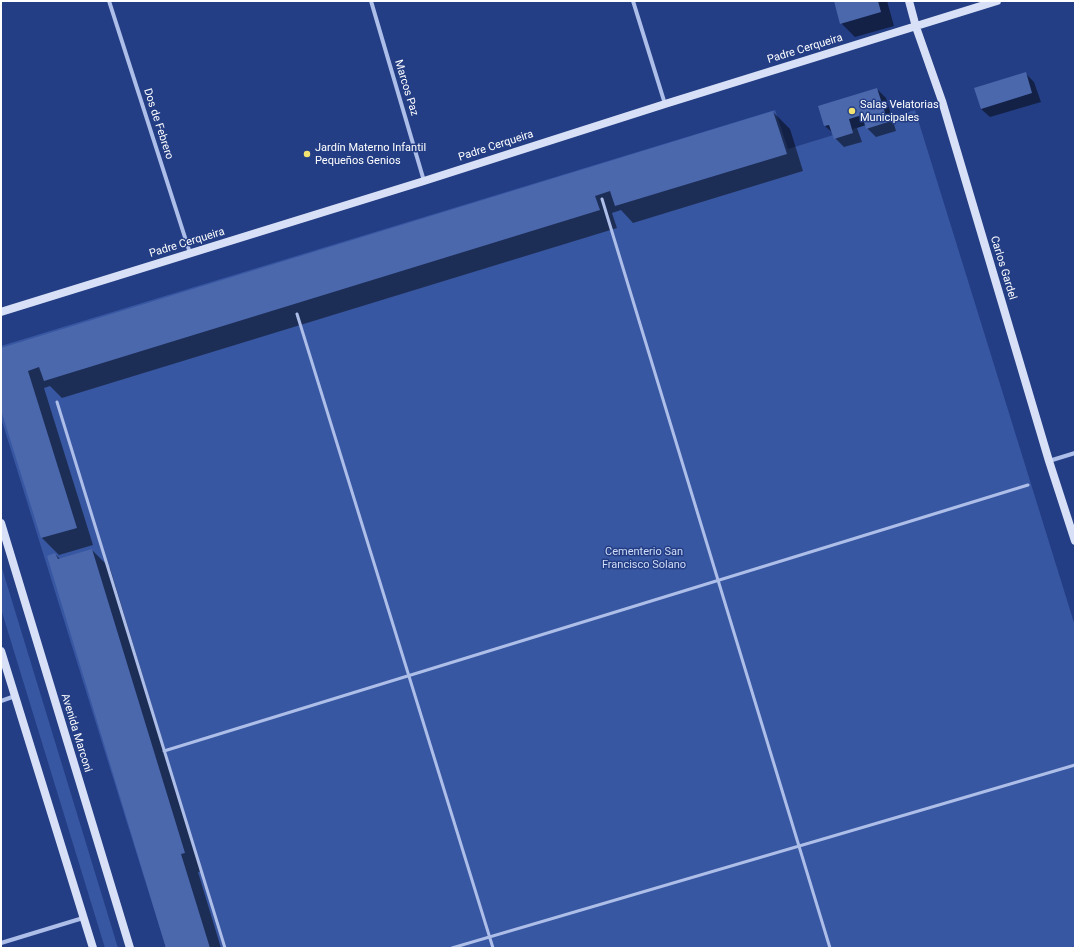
<!DOCTYPE html>
<html>
<head>
<meta charset="utf-8">
<style>
  body { margin:0 }
  #map { position:relative; width:1076px; height:949px; overflow:hidden; background:#243e85; font-family:Roboto,sans-serif }
  canvas { display:block }
  .frame { position:absolute; inset:0; border:2px solid #fff; pointer-events:none }
</style>
</head>
<body>
<div id="map">
<canvas width="1076" height="949"></canvas>
<div class="frame"></div>
</div>
<script>
const context = document.querySelector('canvas').getContext('2d');
context.lineJoin = 'round';
function fillPath(path, color) {
  context.fillStyle = color;
  context.fill(path, 'evenodd');
}
function trace(path, color, width, dash) {
  context.strokeStyle = color;
  context.lineWidth = width;
  context.lineCap = dash ? 'butt' : 'round';
  context.setLineDash(dash || []);
  context.stroke(path);
}
function label(font, color, halo, rows, align = 'center') {
  context.font = font + ' Roboto,sans-serif';
  context.lineWidth = 3;
  context.setLineDash([]);
  context.textBaseline = 'middle';
  context.strokeStyle = halo;
  context.fillStyle = color;
  for (const [text, x, y, turn = 0] of rows) {
    context.save();
    context.translate(x, y);
    context.rotate((+turn || 0) * Math.PI / 180);
    context.textAlign = isNaN(turn) ? turn : align;
    if (halo) context.strokeText(text, 0, 0);
    context.fillText(text, 0, 0);
    context.restore();
  }
}
fillPath(new Path2D(`
  M 775,110 L 788,149 L 915,110 L 1075,626 L 1075,948 L 166,948 L 1,418 L 1,346 Z
  M 1,565 L 118,948 L 105,948 L 1,609 Z`), '#3857a2');
fillPath(new Path2D(`
  M 835,1 L 887,1 L 894,26 L 855,37 L 841,23 Z
  M 1025,73 L 1034,82 L 1041,102 L 990,117 L 981,109 Z
  M 877,89 L 886,98 L 896,131 L 876,137 L 867,128 L 866,125 L 857,128 L 862,142 L 844,147 L 835,138 L 834,134 L 825,126 Z
  M 773,112 L 790,129 L 803,171 L 633,223 L 621,210 L 612,213 L 617,228 L 62,398 L 50,386 L 44,388 L 93,545 L 59,555 L 42,538 L 1,407 L 1,349 Z
  M 92,550 L 110,568 L 202,871 L 198,872 L 221,948 L 167,948 L 55,554 L 61,560 Z`), '#0007');
fillPath(new Path2D(`
  M 834,1 L 878,1 L 881,12 L 840,24 Z
  M 1026,72 L 1032,93 L 981,109 L 974,88 Z
  M 877,88 L 888,122 L 866,129 L 862,115 L 849,119 L 853,133 L 834,139 L 829,125 L 824,126 L 818,106 Z
  M 773,111 L 787,154 L 615,206 L 610,191 L 595,196 L 600,210 L 44,381 L 39,367 L 28,371 L 77,528 L 41,538 L 1,410 L 1,348 Z
  M 92,549 L 185,853 L 181,854 L 210,948 L 166,948 L 47,556 L 55,553 L 58,559 Z`), '#4c68ad');
trace(new Path2D(`
  M 602,199 L 830,948
  M 297,314 L 493,948
  M 57,402 L 225,948
  M 164,751 L 1028,485
  M 452,948 L 1075,765`), '#adbee8', 3);
trace(new Path2D(`
  M 109,1 L 190,253
  M 371,1 L 424,181
  M 633,1 L 665,104
  M 1049,461 L 1075,453
  M 1,701 L 15,696
  M 1,943 L 83,918`), '#adbee8', 4);
trace(new Path2D(`
  M 909,1 L 916,27 L 942,101 L 1049,461 L 1075,541
  M 1,312 L 424,181 L 665,104 L 997,1
  M 1,523 L 130,948
  M 1,651 L 93,948`), '#d8e0f7', 8);
for (const [x, y, r, color] of [
  [852,111,4,"#f3e371"],
  [307,154,4,"#f3e371"]
]) {
  const dot = new Path2D();
  dot.arc(x, y, r, 0, 2 * Math.PI);
  context.fillStyle = color;
  context.fill(dot);
  trace(dot, '#243e85', 1.5);
}
label('11px', '#fff', '#243e85', [
  ["Padre Cerqueira",805,49,-17],
  ["Marcos Paz",406,88,73],
  ["Dos de Febrero",158,124,72],
  ["Padre Cerqueira",496,146,-18],
  ["Padre Cerqueira",187,243,-17],
  ["Carlos Gardel",1003,268,73],
  ["Avenida Marconi",76,733,73]
]);
label('11px', '#fff', '#243e85', [
  ["Salas Velatorias",860,105],
  ["Municipales",860,118],
  ["Jardín Materno Infantil",315,148],
  ["Pequeños Genios",315,161]
], 'left');
label('11px', '#d1dcf7', '#243e85', [
  ["Cementerio San",644,552],
  ["Francisco Solano",644,565]
]);
</script>
</body>
</html>
